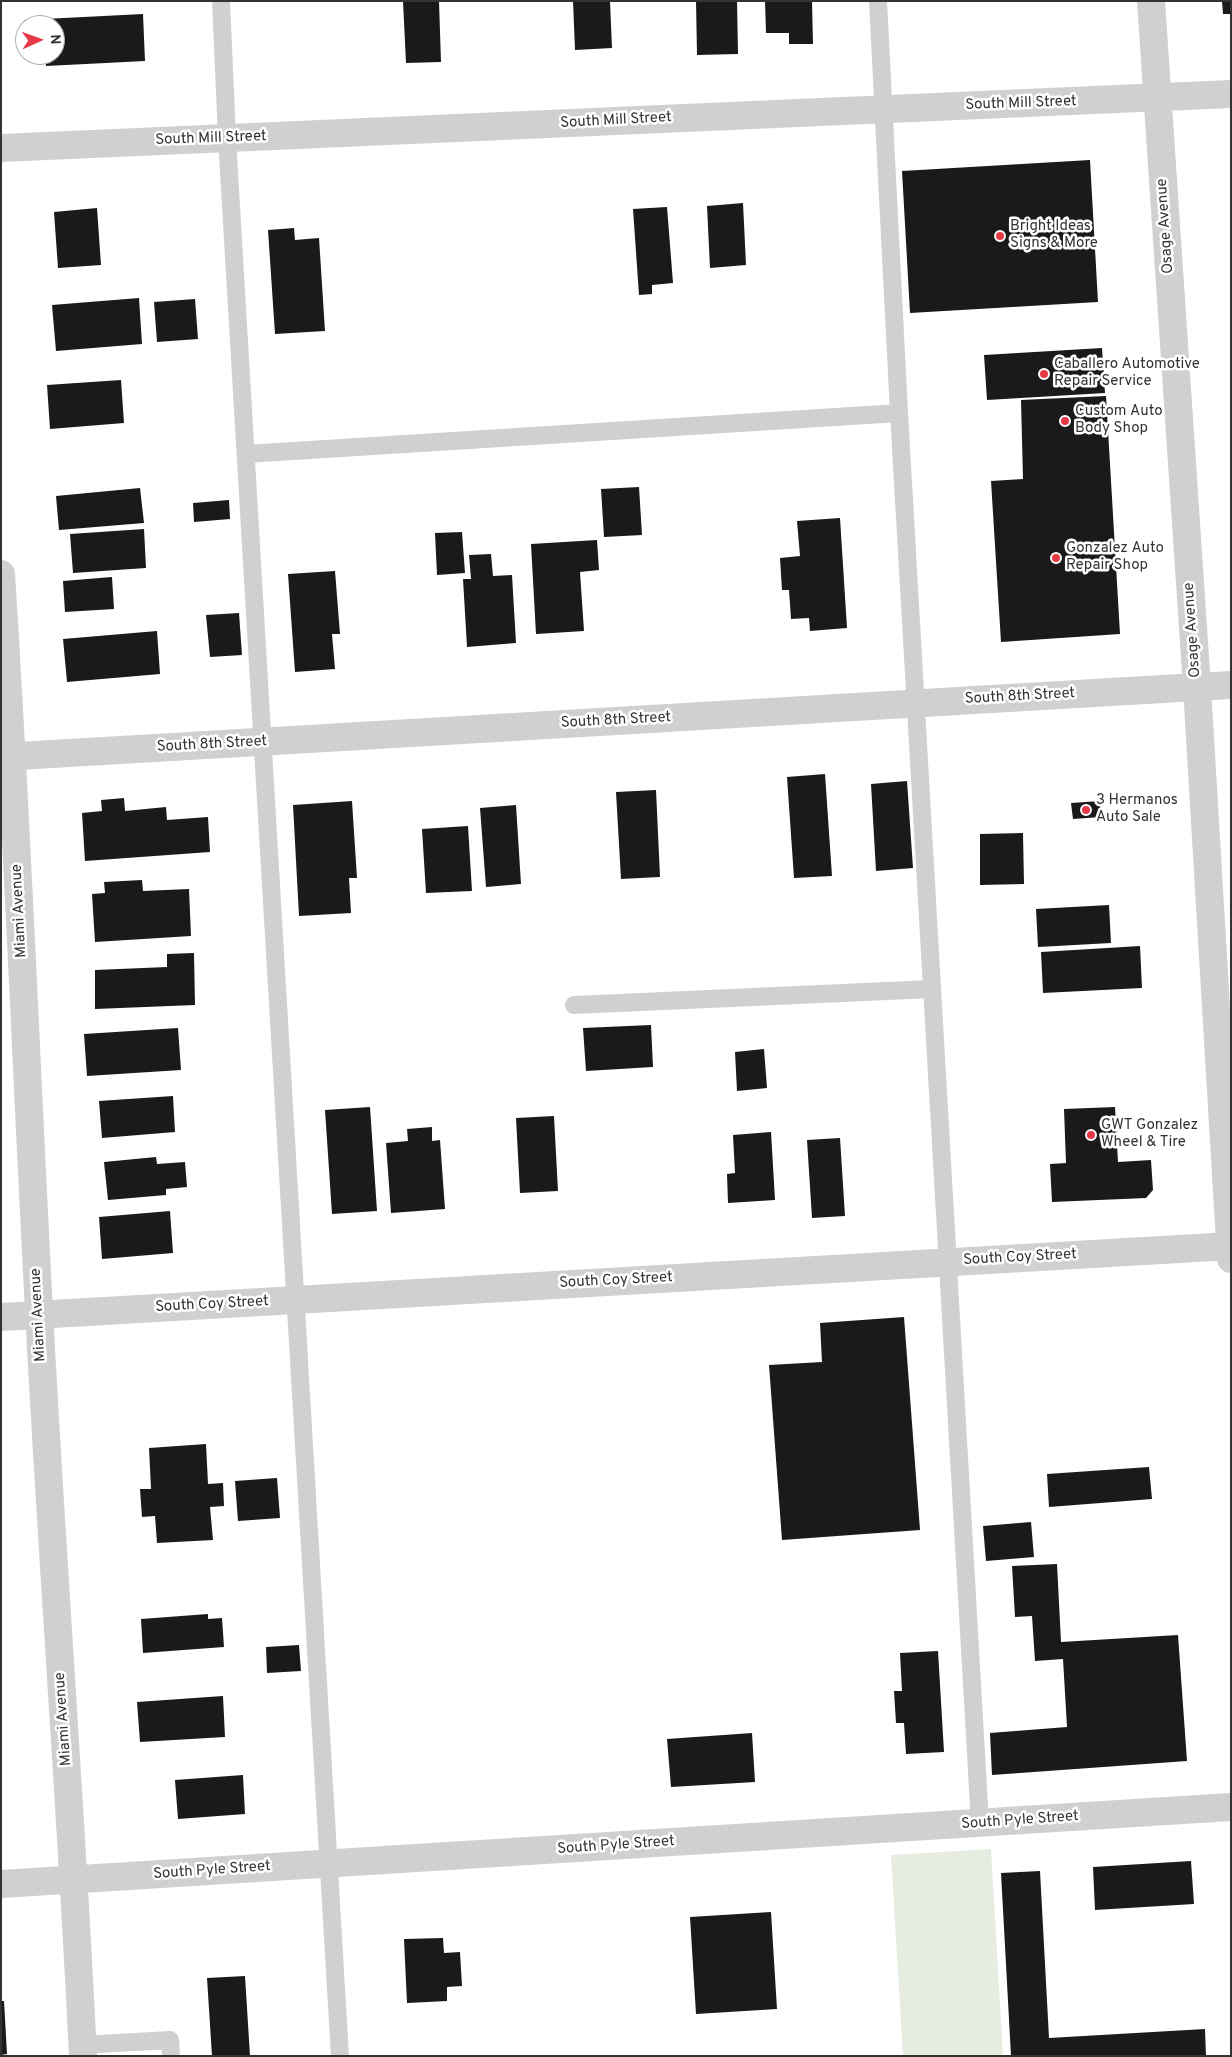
<!DOCTYPE html>
<html>
<head>
<meta charset="utf-8">
<style>
  body { margin:0 }
  #map { position:relative; width:1232px; height:2057px; overflow:hidden; background:#fff; font-family:Overpass,sans-serif }
  canvas { display:block }
  .frame { position:absolute; inset:0; border:2px solid #333; pointer-events:none }
  .north { position:absolute; left:15px; top:15px; width:50px; height:50px; box-sizing:border-box; background:#fff; border:1px solid #adadad; border-radius:50%; rotate:88deg; font-size:14px; font-weight:700; line-height:20px; text-align:center; color:#333 }
  .north::after { content:''; display:block; margin:auto; width:18px; height:22px; background:#e63946; clip-path:polygon(50% 0,100% 100%,50% 72%,0 100%) }
</style>
</head>
<body>
<div id="map">
<canvas width="1232" height="2057"></canvas>
<div class="frame"></div>
<div class="north">N</div>
</div>
<script>
const context = document.querySelector('canvas').getContext('2d');
context.lineJoin = 'round';
function fillPath(path, color) {
  context.fillStyle = color;
  context.fill(path, 'evenodd');
}
function trace(path, color, width, dash) {
  context.strokeStyle = color;
  context.lineWidth = width;
  context.lineCap = dash ? 'butt' : 'round';
  context.setLineDash(dash || []);
  context.stroke(path);
}
function label(font, color, halo, rows, align = 'center') {
  context.font = font + ' Overpass,sans-serif';
  context.lineWidth = 5;
  context.setLineDash([]);
  context.textBaseline = 'middle';
  context.strokeStyle = halo;
  context.fillStyle = color;
  for (const [text, x, y, turn = 0] of rows) {
    context.save();
    context.translate(x, y);
    context.rotate((+turn || 0) * Math.PI / 180);
    context.textAlign = isNaN(turn) ? turn : align;
    if (halo) context.strokeText(text, 0, 0);
    context.fillText(text, 0, 0);
    context.restore();
  }
}
fillPath(new Path2D(`
  M 991,1849 L 1003,2056 L 903,2056 L 891,1855 Z`), '#e6ecdf');
fillPath(new Path2D(`
  M 403,1 L 439,1 L 441,62 L 406,63 Z
  M 573,1 L 610,1 L 612,48 L 575,50 Z
  M 696,1 L 737,1 L 738,54 L 697,55 Z
  M 765,1 L 812,1 L 813,44 L 789,44 L 789,33 L 766,33 Z
  M 1222,1 L 1231,1 L 1231,14 L 1223,14 Z
  M 143,14 L 145,61 L 46,66 L 45,55 L 55,55 L 55,25 L 44,25 L 44,19 Z
  M 1090,160 L 1098,302 L 910,313 L 902,171 Z
  M 743,203 L 746,265 L 710,268 L 707,206 Z
  M 667,207 L 673,283 L 652,285 L 652,294 L 639,295 L 633,209 Z
  M 97,208 L 101,265 L 58,268 L 54,212 Z
  M 294,228 L 295,240 L 319,238 L 325,331 L 275,334 L 268,230 Z
  M 139,298 L 142,344 L 56,351 L 52,305 Z
  M 195,299 L 198,339 L 157,342 L 154,302 Z
  M 1102,348 L 1105,393 L 987,400 L 984,355 Z
  M 121,380 L 124,423 L 50,429 L 47,385 Z
  M 1106,396 L 1120,634 L 1001,642 L 991,481 L 1023,479 L 1021,400 Z
  M 639,487 L 642,535 L 604,537 L 601,489 Z
  M 140,488 L 144,523 L 59,530 L 56,496 Z
  M 229,500 L 230,519 L 194,522 L 193,503 Z
  M 840,518 L 847,628 L 810,631 L 809,618 L 791,619 L 789,590 L 782,590 L 780,558 L 800,556 L 797,521 Z
  M 144,529 L 146,568 L 73,573 L 70,534 Z
  M 462,532 L 465,573 L 437,575 L 435,533 Z
  M 597,540 L 599,570 L 580,572 L 584,631 L 536,634 L 531,544 Z
  M 491,554 L 493,576 L 512,575 L 516,643 L 467,647 L 463,579 L 471,579 L 469,555 Z
  M 335,571 L 340,634 L 332,634 L 335,669 L 295,672 L 288,574 Z
  M 112,577 L 114,609 L 65,612 L 63,581 Z
  M 239,613 L 242,655 L 210,657 L 206,615 Z
  M 157,631 L 160,674 L 67,682 L 63,639 Z
  M 825,774 L 832,876 L 794,878 L 787,777 Z
  M 907,781 L 913,868 L 876,871 L 871,784 Z
  M 656,790 L 660,877 L 621,879 L 616,792 Z
  M 124,798 L 125,811 L 166,807 L 167,820 L 208,817 L 210,852 L 85,861 L 82,813 L 102,811 L 101,800 Z
  M 352,801 L 357,878 L 349,878 L 351,913 L 299,916 L 293,805 Z
  M 1100,801 L 1101,817 L 1073,819 L 1071,803 Z
  M 516,805 L 521,884 L 486,887 L 480,808 Z
  M 468,826 L 472,891 L 426,893 L 422,829 Z
  M 1023,833 L 1024,884 L 980,885 L 980,834 Z
  M 142,880 L 143,891 L 189,889 L 191,936 L 95,942 L 92,894 L 105,893 L 104,882 Z
  M 1109,905 L 1111,943 L 1038,947 L 1036,909 Z
  M 1140,946 L 1142,988 L 1043,993 L 1041,952 Z
  M 194,953 L 195,1005 L 95,1009 L 95,970 L 167,967 L 167,954 Z
  M 651,1025 L 653,1067 L 586,1071 L 583,1028 Z
  M 178,1028 L 181,1070 L 87,1076 L 84,1034 Z
  M 764,1049 L 767,1088 L 737,1091 L 735,1052 Z
  M 173,1096 L 175,1132 L 102,1138 L 99,1101 Z
  M 370,1107 L 377,1211 L 332,1214 L 325,1110 Z
  M 1115,1107 L 1118,1162 L 1151,1160 L 1153,1190 L 1146,1198 L 1052,1202 L 1050,1164 L 1066,1163 L 1064,1109 Z
  M 554,1116 L 558,1191 L 520,1193 L 516,1118 Z
  M 432,1127 L 432,1141 L 440,1140 L 445,1209 L 391,1213 L 386,1143 L 408,1141 L 407,1129 Z
  M 771,1132 L 775,1200 L 728,1203 L 727,1174 L 735,1173 L 733,1135 Z
  M 840,1138 L 845,1216 L 812,1218 L 807,1140 Z
  M 156,1157 L 157,1164 L 185,1162 L 187,1187 L 166,1189 L 166,1195 L 108,1200 L 104,1162 Z
  M 170,1211 L 173,1253 L 102,1259 L 99,1217 Z
  M 904,1317 L 920,1530 L 782,1540 L 769,1365 L 822,1362 L 820,1323 Z
  M 206,1444 L 208,1484 L 223,1483 L 224,1506 L 210,1507 L 213,1540 L 157,1543 L 155,1516 L 142,1517 L 140,1489 L 151,1489 L 149,1448 Z
  M 1149,1467 L 1152,1499 L 1049,1507 L 1047,1474 Z
  M 277,1478 L 280,1518 L 238,1521 L 235,1481 Z
  M 1031,1522 L 1034,1557 L 986,1561 L 983,1526 Z
  M 1057,1564 L 1061,1642 L 1178,1635 L 1187,1761 L 992,1775 L 990,1733 L 1067,1727 L 1063,1659 L 1035,1661 L 1032,1616 L 1015,1617 L 1012,1566 Z
  M 208,1614 L 208,1619 L 222,1618 L 224,1647 L 143,1653 L 141,1619 Z
  M 299,1645 L 301,1671 L 267,1673 L 266,1647 Z
  M 938,1651 L 944,1752 L 906,1754 L 904,1723 L 896,1723 L 894,1691 L 902,1691 L 900,1653 Z
  M 223,1696 L 225,1737 L 140,1742 L 137,1702 Z
  M 752,1733 L 755,1782 L 671,1787 L 667,1739 Z
  M 243,1775 L 245,1814 L 178,1819 L 175,1780 Z
  M 1191,1861 L 1194,1904 L 1095,1910 L 1093,1867 Z
  M 1040,1871 L 1049,2038 L 1205,2029 L 1206,2056 L 1011,2056 L 1001,1873 Z
  M 771,1912 L 777,2009 L 696,2014 L 690,1917 Z
  M 443,1938 L 444,1953 L 460,1952 L 462,1986 L 447,1987 L 447,2001 L 407,2003 L 404,1939 Z
  M 245,1976 L 250,2056 L 212,2056 L 207,1978 Z
  M 1,2001 L 4,2001 L 7,2054 L 1,2055 Z`), '#1a1a1a');
trace(new Path2D(`
  M 221,1 L 227,138 L 340,2056
  M 878,1 L 899,413 L 980,1823
  M 246,454 L 899,413
  M 574,1005 L 932,989
  M 82,2045 L 170,2040 L 171,2056`), '#d0d0d0', 18);
trace(new Path2D(`
  M 1,148 L 1231,94
  M 1,574 C 17,820 26,1066 39,1311 C 52,1560 71,1807 83,2056
  M 1,757 L 1231,685
  M 1,1317 L 1231,1246
  M 1,1884 L 1231,1807`), '#d0d0d0', 28);
trace(new Path2D(`
  M 1151,1 L 1197,687 L 1231,1259`), '#d0d0d0', 28);
for (const [x, y, r, color] of [
  [1000,236,5,"#e63946"],
  [1044,374,5,"#e63946"],
  [1065,421,5,"#e63946"],
  [1056,558,5,"#e63946"],
  [1086,810,5,"#e63946"],
  [1091,1135,5,"#e63946"]
]) {
  const dot = new Path2D();
  dot.arc(x, y, r, 0, 2 * Math.PI);
  context.fillStyle = color;
  context.fill(dot);
  trace(dot, '#fff', 2);
}
label('15px', '#333', '#fff', [
  ["South Mill Street",1021,104,-2],
  ["South Mill Street",616,121,-3],
  ["South Mill Street",211,139,-2],
  ["Osage Avenue",1166,226,-94],
  ["Osage Avenue",1193,630,-94],
  ["South 8th Street",1020,697,-3],
  ["South 8th Street",616,721,-3],
  ["South 8th Street",212,745,-3],
  ["Miami Avenue",20,911,-93],
  ["South Coy Street",1020,1258,-3],
  ["South Coy Street",616,1281,-3],
  ["South Coy Street",212,1305,-3],
  ["Miami Avenue",39,1315,-93],
  ["Miami Avenue",64,1719,-94],
  ["South Pyle Street",1020,1821,-4],
  ["South Pyle Street",616,1846,-4],
  ["South Pyle Street",212,1871,-4]
]);
label('15px', '#333', '#fff', [
  ["Bright Ideas",1010,227],
  ["Signs & More",1010,244],
  ["Caballero Automotive",1054,365],
  ["Repair Service",1054,382],
  ["Custom Auto",1075,412],
  ["Body Shop",1075,429],
  ["Gonzalez Auto",1066,549],
  ["Repair Shop",1066,566],
  ["3 Hermanos",1096,801],
  ["Auto Sale",1096,818],
  ["GWT Gonzalez",1101,1126],
  ["Wheel & Tire",1101,1143]
], 'left');
</script>
</body>
</html>
